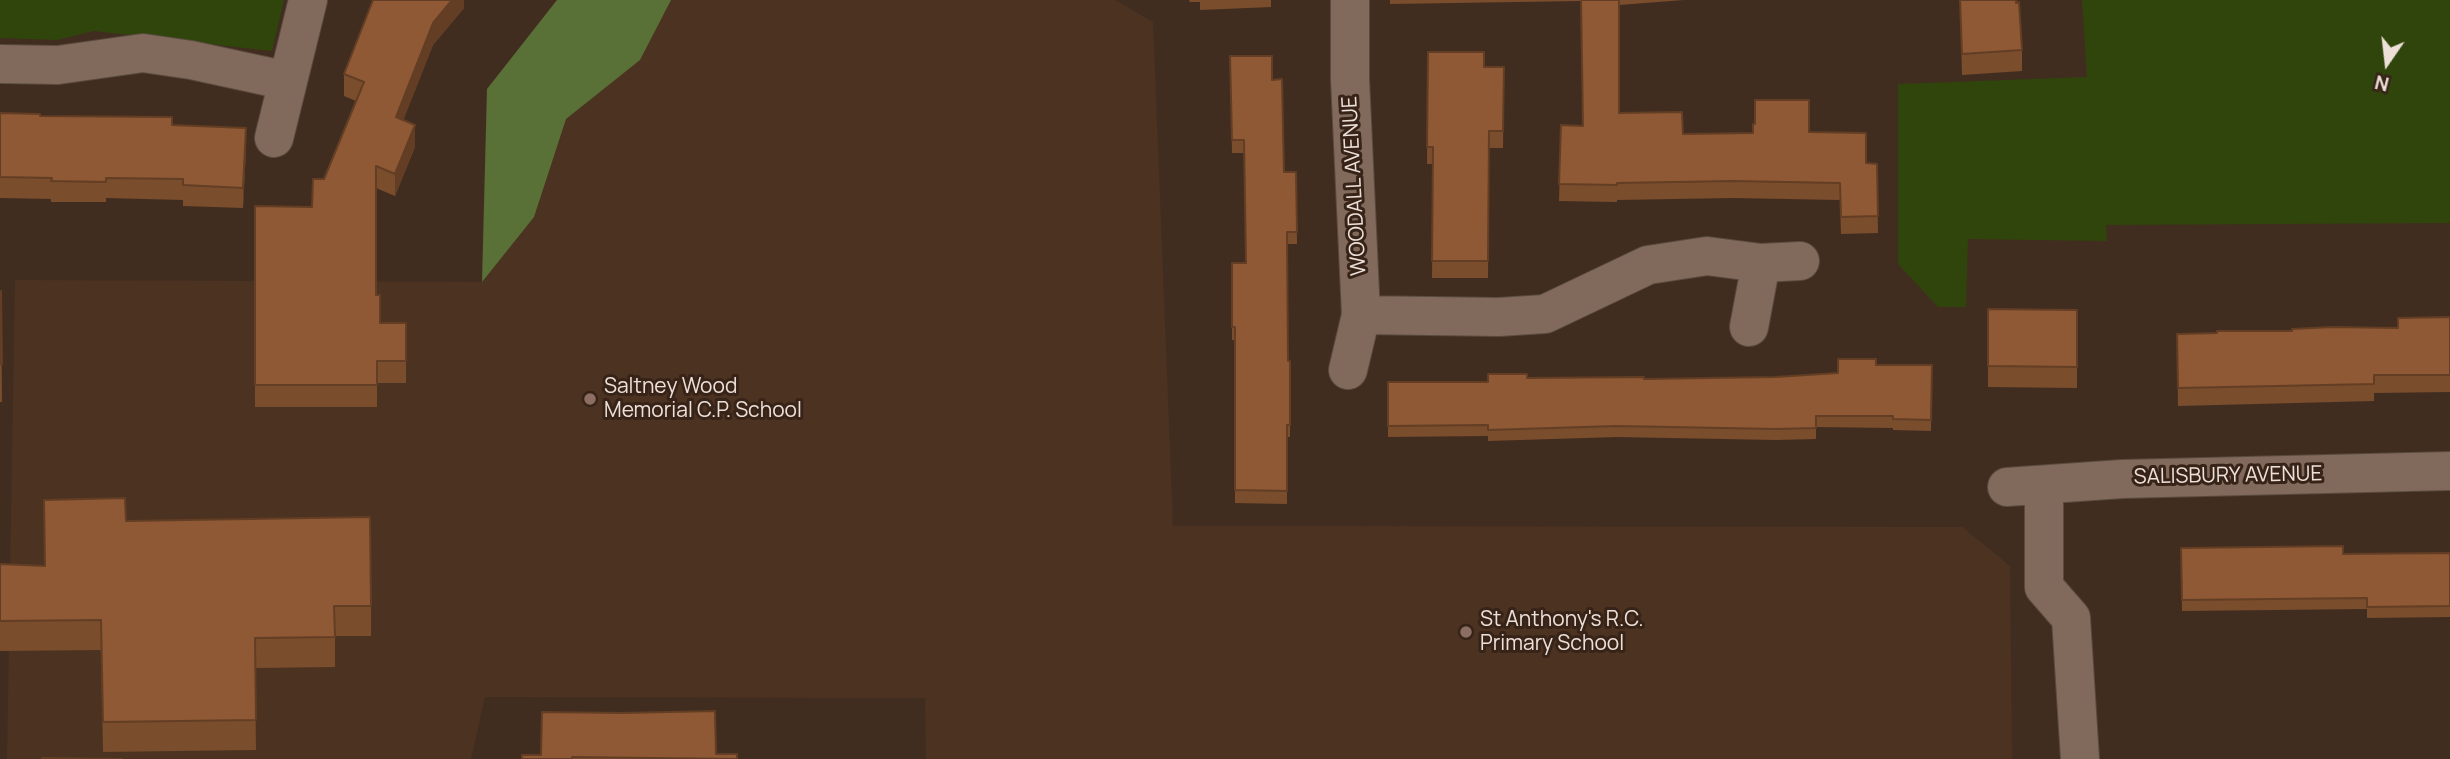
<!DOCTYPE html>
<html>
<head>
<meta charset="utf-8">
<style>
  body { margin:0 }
  #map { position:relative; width:2450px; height:759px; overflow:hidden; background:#412d20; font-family:Manrope,sans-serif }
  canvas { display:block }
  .north { position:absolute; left:2352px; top:28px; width:70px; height:70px; -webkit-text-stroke:5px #372317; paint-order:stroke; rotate:194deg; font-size:19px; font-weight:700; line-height:28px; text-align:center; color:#ede0d8 }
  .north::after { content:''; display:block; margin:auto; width:24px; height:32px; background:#ede0d8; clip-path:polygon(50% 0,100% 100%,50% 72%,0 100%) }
</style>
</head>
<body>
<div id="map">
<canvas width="2450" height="759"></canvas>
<div class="north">N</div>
</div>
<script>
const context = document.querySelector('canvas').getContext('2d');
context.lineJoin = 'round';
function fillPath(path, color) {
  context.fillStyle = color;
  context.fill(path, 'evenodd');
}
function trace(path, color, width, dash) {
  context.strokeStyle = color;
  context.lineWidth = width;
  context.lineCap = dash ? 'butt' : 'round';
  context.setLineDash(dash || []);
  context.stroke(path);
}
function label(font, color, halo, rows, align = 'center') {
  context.font = font + ' Manrope,sans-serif';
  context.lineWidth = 6;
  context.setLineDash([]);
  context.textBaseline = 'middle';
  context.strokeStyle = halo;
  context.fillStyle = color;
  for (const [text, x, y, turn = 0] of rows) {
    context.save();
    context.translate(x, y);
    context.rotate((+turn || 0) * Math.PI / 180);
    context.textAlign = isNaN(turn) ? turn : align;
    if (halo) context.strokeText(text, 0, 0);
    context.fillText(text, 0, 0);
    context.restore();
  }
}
fillPath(new Path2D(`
  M 557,0 L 1115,0 L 1153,22 L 1173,526 L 1962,527 L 2010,566 L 2012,759 L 926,759 L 925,698 L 485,697 L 471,759 L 7,759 L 15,280 L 482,282 L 487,89 Z`), '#4c3221');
fillPath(new Path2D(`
  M 0,0 L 284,0 L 272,51 L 94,31 L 57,40 L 0,38 Z
  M 2082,0 L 2450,0 L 2450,223 L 2106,225 L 2107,241 L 1968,239 L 1966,307 L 1938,307 L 1898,264 L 1898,84 L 2087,77 Z`), '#30450b');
fillPath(new Path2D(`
  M 557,0 L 671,0 L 640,60 L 566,119 L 534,217 L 482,282 L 487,89 Z`), '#597037');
const minor = new Path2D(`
  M 0,64 L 58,65 L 143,53 L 191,60 L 288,81
  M 274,138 L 308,0
  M 1361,315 L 1499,317 L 1545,314 L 1648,265 L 1707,256 L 1761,263 L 1800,261
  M 1749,327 L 1761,263
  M 1348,370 L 1361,315 L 1350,79 L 1350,0
  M 2044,485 L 2044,587 L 2071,618 L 2080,759
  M 2007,487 L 2122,479 L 2450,471`);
trace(minor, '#5a4a3f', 40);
trace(minor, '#816a5c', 38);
fillPath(new Path2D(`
  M 464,0 L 464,8 L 433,45 L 403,120 L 415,147 L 395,196 L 376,188 L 376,295 L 380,323 L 406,323 L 406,383 L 377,383 L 377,407 L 255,407 L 255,206 L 312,207 L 356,101 L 344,96 L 344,74 Z
  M 1189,0 L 1271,0 L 1271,7 L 1200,10 L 1200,2 L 1190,2 Z
  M 1390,0 L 1684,0 L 1619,5 L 1619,113 L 1683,134 L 1809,132 L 1866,163 L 1877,164 L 1878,233 L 1841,234 L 1840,200 L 1733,198 L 1617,200 L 1617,202 L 1559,201 L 1561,125 L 1583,126 L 1581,1 L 1390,4 Z
  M 1960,0 L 2016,0 L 2022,50 L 2022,71 L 1962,75 Z
  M 1428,52 L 1484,67 L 1504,67 L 1503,148 L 1489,148 L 1488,278 L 1432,278 L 1433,164 L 1427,164 Z
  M 1230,56 L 1272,80 L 1284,172 L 1296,172 L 1297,244 L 1287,244 L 1288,361 L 1290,405 L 1290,437 L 1287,437 L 1287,504 L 1235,503 L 1235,340 L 1232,340 L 1232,263 L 1246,263 L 1244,153 L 1232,153 Z
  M 0,113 L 172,125 L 246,149 L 243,208 L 183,206 L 183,200 L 106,198 L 106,202 L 51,202 L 51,199 L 0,198 Z
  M 0,291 L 1,291 L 2,402 L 0,402 Z
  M 1988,309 L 2077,310 L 2077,388 L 1988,387 Z
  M 2450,317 L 2450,392 L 2374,393 L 2374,401 L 2178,406 L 2177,334 L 2398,328 Z
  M 1876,365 L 1932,365 L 1931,431 L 1893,430 L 1893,428 L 1816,427 L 1816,439 L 1776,440 L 1617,437 L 1488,441 L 1488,436 L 1388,437 L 1388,382 L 1488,382 L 1527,378 L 1644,379 L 1775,377 L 1838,373 Z
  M 126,521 L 371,606 L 371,636 L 335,636 L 335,667 L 255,668 L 256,750 L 103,752 L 101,650 L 0,651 L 0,564 L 45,566 Z
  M 2181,548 L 2343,554 L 2450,553 L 2450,617 L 2367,618 L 2367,609 L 2182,611 Z
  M 716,754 L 737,759 L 522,759 L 541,755 Z`), '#7a4d2d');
fillPath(new Path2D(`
  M 452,0 L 464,0 L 464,8 L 433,45 L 396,139 L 396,117 L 433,23 Z
  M 415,125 L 415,147 L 395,196 L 395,174 Z
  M 246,128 L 246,149 L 243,208 L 243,188 Z`), '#633e24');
const building = new Path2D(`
  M 373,0 L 452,0 L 433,23 L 396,117 L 415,125 L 395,174 L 376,166 L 376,295 L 380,295 L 380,323 L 406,323 L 406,361 L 377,361 L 377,385 L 255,385 L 255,206 L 312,207 L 313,179 L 324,179 L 364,82 L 344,74 Z
  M 1581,0 L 1619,0 L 1619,113 L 1682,112 L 1683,134 L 1753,133 L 1753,124 L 1755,124 L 1755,100 L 1809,100 L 1809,132 L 1866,133 L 1866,163 L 1877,164 L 1878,216 L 1841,217 L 1840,183 L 1733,181 L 1617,183 L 1617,185 L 1559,184 L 1561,125 L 1583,126 Z
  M 1960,0 L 2016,0 L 2016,3 L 2019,2 L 2022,50 L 1962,54 Z
  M 1428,52 L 1484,52 L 1484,67 L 1504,67 L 1503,131 L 1489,131 L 1488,261 L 1432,261 L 1433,147 L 1427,147 Z
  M 1230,56 L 1272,56 L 1272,80 L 1282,79 L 1284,172 L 1296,172 L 1297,232 L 1287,232 L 1288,361 L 1290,361 L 1290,425 L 1287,425 L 1287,491 L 1235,490 L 1235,327 L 1232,327 L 1232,263 L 1246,263 L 1244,140 L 1232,140 Z
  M 0,113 L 40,114 L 40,116 L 172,117 L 172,125 L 246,128 L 243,188 L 183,185 L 183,179 L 106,178 L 106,182 L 51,181 L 52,178 L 0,177 Z
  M 0,291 L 1,291 L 2,364 L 0,364 Z
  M 1988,309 L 2077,310 L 2077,367 L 1988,366 Z
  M 2450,317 L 2450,375 L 2374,375 L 2374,384 L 2178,388 L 2177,334 L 2217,333 L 2217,331 L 2292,331 L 2292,329 L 2332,327 L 2398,328 L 2398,318 Z
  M 1838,359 L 1876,359 L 1876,365 L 1932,365 L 1931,420 L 1893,419 L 1893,416 L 1816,416 L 1816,428 L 1776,429 L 1617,426 L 1488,430 L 1488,425 L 1388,426 L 1388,382 L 1488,382 L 1488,374 L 1527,374 L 1527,378 L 1644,377 L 1644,379 L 1775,377 L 1838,373 Z
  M 125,498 L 126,521 L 370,517 L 371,606 L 334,606 L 335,637 L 255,638 L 256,720 L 103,722 L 101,620 L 0,621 L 0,564 L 45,566 L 44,500 Z
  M 2343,546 L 2343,554 L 2450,553 L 2450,606 L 2367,607 L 2367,598 L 2182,600 L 2181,548 Z
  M 715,711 L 716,754 L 737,754 L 737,759 L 572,757 L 572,759 L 522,759 L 522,755 L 541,755 L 542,712 L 622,713 Z
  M 42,758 L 122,759 L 42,759 Z`);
fillPath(building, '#8e5934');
trace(building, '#633e24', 2);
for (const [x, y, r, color] of [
  [590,399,7,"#8d6e63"],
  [1466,632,7,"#8d6e63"]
]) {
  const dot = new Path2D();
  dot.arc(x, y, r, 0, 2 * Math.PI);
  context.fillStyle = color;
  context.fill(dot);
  trace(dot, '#372317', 2.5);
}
label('21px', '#ede0d8', '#372317', [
  ["WOODALL AVENUE",1355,186,-93],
  ["SALISBURY AVENUE",2228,476,-1]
]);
label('21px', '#ede0d8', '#372317', [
  ["Saltney Wood",604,387],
  ["Memorial C.P. School",604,411],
  ["St Anthony's R.C.",1480,620],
  ["Primary School",1480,644]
], 'left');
</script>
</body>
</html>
